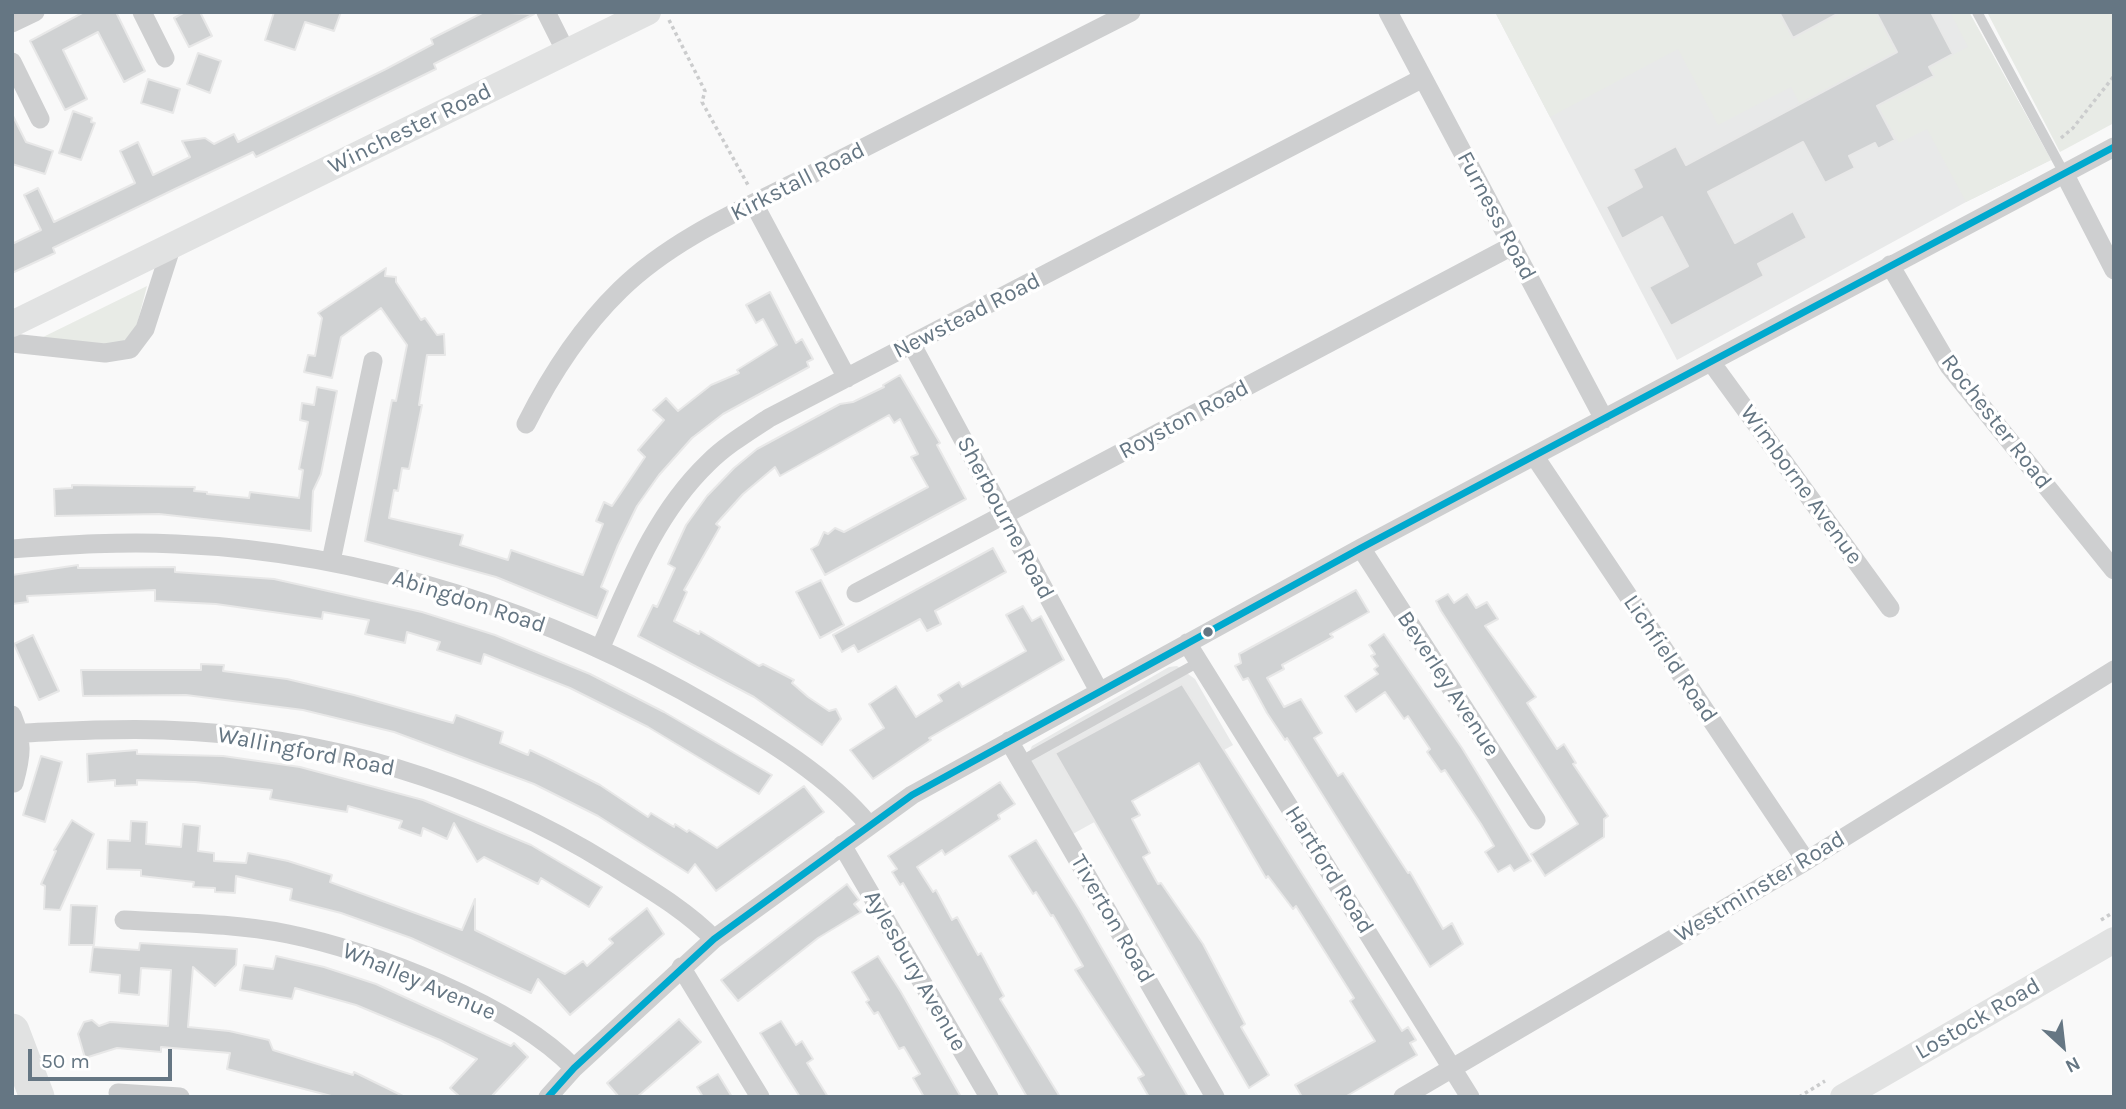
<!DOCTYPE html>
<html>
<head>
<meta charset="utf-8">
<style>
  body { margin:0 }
  #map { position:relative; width:2126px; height:1109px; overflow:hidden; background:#f9f9f9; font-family:Karla,sans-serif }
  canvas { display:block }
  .frame { position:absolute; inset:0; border:14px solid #657683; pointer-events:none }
  .north { position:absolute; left:2028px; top:1011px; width:70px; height:70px; -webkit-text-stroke:5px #fff; paint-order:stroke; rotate:153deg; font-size:19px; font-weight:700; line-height:28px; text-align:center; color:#657683 }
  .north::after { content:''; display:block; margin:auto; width:24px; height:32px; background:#657683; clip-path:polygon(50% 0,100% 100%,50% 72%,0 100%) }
  .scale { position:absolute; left:28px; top:1049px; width:144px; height:32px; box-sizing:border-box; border:4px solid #657683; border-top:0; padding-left:9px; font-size:21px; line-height:24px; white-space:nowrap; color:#657683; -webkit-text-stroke:5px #fff; paint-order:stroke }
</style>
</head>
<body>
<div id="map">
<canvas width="2126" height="1109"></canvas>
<div class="frame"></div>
<div class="north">N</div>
<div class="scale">50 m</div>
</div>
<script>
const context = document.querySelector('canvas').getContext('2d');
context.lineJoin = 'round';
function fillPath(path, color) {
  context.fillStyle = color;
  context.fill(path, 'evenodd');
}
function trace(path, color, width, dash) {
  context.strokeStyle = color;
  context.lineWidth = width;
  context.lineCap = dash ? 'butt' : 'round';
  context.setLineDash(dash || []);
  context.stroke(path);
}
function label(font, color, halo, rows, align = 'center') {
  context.font = font + ' Karla,sans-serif';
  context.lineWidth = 7;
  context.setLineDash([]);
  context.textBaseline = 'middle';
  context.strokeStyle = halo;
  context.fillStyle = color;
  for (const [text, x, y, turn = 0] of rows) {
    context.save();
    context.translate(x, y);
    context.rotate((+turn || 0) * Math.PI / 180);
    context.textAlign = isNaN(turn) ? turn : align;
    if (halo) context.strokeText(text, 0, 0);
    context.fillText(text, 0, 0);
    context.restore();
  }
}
fillPath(new Path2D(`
  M 1495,12 L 1969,12 L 2051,160 L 1966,202 L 1677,360 Z
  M 1177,666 L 1195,679 L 1233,745 L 1071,835 L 1033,768 L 1029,752 L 1032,746 L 1169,667 Z`), '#e8e9e9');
fillPath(new Path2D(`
  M 1495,12 L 1779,12 L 1793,38 L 1841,12 L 1876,12 L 1897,53 L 1800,104 L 1791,87 L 1718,125 L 1678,49 L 1550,117 Z
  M 1950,12 L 1969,12 L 2051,160 L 1966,202 L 1927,129 L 1899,143 L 1874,99 L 1893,98 L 1933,76 L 1929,67 L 1968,47 Z
  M 1987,12 L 2114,12 L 2114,123 L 2060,152 Z
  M 147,286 L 134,336 L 115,347 L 37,340 Z`), '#e8ebe6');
const building = new Path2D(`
  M 84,12 L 116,12 L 145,71 L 124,82 L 98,32 L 63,50 L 87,99 L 65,110 L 30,41 Z
  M 185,12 L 200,12 L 212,36 L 189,47 L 174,18 Z
  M 274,12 L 341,12 L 334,31 L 305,22 L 295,50 L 265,40 Z
  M 484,12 L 534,14 L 434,64 L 436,69 L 256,157 L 253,152 L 175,189 L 53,248 L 55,253 L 12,273 L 12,244 L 41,230 L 24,195 L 38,188 L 54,222 L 135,183 L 120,151 L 138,142 L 153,175 L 190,157 L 182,141 L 205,138 L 214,144 L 234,134 L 238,142 L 386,69 L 433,44 L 431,39 Z
  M 1779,12 L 1841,12 L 1793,38 Z
  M 1876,12 L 1931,12 L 1953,54 L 1929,67 L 1934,76 L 1877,106 L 1895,140 L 1878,149 L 1875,143 L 1849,156 L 1855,168 L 1825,183 L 1803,142 L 1708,192 L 1735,243 L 1793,211 L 1807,238 L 1758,264 L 1764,276 L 1671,326 L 1649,287 L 1688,266 L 1662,217 L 1622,239 L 1606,207 L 1642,187 L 1633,169 L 1676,146 L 1686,165 L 1897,52 Z
  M 198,53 L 221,61 L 210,93 L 187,84 Z
  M 148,79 L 180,89 L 173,113 L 141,103 Z
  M 73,111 L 92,118 L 91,122 L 95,123 L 81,160 L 59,153 Z
  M 12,114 L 26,142 L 53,151 L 45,174 L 12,164 Z
  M 386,268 L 385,276 L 396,277 L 396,282 L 421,320 L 425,318 L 437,335 L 444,334 L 445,355 L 427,355 L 419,405 L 422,405 L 409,469 L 402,468 L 398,491 L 394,490 L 389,518 L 463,535 L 460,545 L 508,560 L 511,550 L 583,575 L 603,524 L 596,521 L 604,502 L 612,506 L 645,457 L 638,450 L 664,420 L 653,410 L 666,398 L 678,411 L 711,385 L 739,373 L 737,370 L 777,345 L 763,319 L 756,323 L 746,305 L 770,292 L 796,343 L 802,339 L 813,359 L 807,362 L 809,367 L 723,414 L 692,438 L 659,475 L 637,506 L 618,545 L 601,587 L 608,591 L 597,618 L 496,577 L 365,541 L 392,400 L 396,401 L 407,345 L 381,308 L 341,337 L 332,378 L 304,372 L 308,355 L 315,356 L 322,318 L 318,313 Z
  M 900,375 L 940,443 L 937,445 L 966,499 L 825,575 L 811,549 L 818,545 L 824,532 L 828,534 L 835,528 L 844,532 L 928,487 L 911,457 L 918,454 L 900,419 L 894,423 L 889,415 L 780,476 L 775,467 L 743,494 L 716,524 L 720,527 L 684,590 L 687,592 L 674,621 L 699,634 L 700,631 L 759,666 L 763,664 L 794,680 L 792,683 L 808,697 L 829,711 L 836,709 L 841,719 L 822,745 L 754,697 L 638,636 L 653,605 L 657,607 L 675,568 L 668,564 L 686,525 L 707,496 L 734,468 L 757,449 L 840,404 L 853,402 L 884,387 L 883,385 Z
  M 317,387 L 337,391 L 321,474 L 313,491 L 311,531 L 159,514 L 55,516 L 54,489 L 72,488 L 72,485 L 195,487 L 194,491 L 207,492 L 207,494 L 249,498 L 250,492 L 299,498 L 303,470 L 299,469 L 308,422 L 300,420 L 302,403 L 314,405 Z
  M 993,548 L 1006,572 L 935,611 L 941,624 L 927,631 L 920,619 L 858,652 L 854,645 L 842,652 L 833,635 Z
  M 78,565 L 78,568 L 175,567 L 175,572 L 274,579 L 422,612 L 495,635 L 590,674 L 664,712 L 772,775 L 759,794 L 648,727 L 570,688 L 484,654 L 481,664 L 437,650 L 440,642 L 407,632 L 405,643 L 365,634 L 369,620 L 323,612 L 322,619 L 216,604 L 155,601 L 155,590 L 27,596 L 28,602 L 12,604 L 12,575 Z
  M 821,580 L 844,625 L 820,638 L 796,592 Z
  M 1356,590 L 1369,612 L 1330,634 L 1333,637 L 1282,665 L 1284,669 L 1267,678 L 1284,707 L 1301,699 L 1322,733 L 1314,738 L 1338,776 L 1343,773 L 1408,873 L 1410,872 L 1443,929 L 1452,923 L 1463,944 L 1430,967 L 1287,738 L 1285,740 L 1267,713 L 1248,678 L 1243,680 L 1235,666 L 1241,663 L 1239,654 Z
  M 1448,594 L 1454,603 L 1467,594 L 1476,608 L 1487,602 L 1498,619 L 1485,626 L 1536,697 L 1527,703 L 1557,749 L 1564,744 L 1576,763 L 1573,764 L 1608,816 L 1604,819 L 1604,837 L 1545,876 L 1531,854 L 1578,824 L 1441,611 L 1436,601 Z
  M 1023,606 L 1032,621 L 1041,616 L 1064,660 L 929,738 L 931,740 L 873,779 L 850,750 L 884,728 L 869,704 L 896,686 L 916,717 L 942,701 L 938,695 L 959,682 L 962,687 L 1026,651 L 1006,615 Z
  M 1384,634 L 1462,748 L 1531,861 L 1514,871 L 1510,865 L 1498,872 L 1485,852 L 1494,846 L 1481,824 L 1445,770 L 1441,772 L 1427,752 L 1430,749 L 1408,716 L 1404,719 L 1385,692 L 1356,712 L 1345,696 L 1378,674 L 1374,669 L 1378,666 L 1371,656 L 1375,654 L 1369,645 Z
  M 33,635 L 59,691 L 39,700 L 14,644 Z
  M 201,664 L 224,665 L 223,671 L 287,679 L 354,695 L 453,723 L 456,715 L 503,732 L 500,743 L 528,755 L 530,750 L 551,760 L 600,785 L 648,817 L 651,813 L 674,827 L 675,824 L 687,832 L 689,830 L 717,848 L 804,786 L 824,812 L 716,891 L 695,864 L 688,873 L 598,816 L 534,784 L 394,732 L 303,710 L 186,695 L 83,696 L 81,670 L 201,670 Z
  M 1182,684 L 1402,1031 L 1408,1027 L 1416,1040 L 1410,1043 L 1417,1055 L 1345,1097 L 1302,1097 L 1295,1085 L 1375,1041 L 1350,1001 L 1354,998 L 1296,906 L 1293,909 L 1268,876 L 1266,878 L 1199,763 L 1132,801 L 1140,815 L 1132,819 L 1150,853 L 1143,857 L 1158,884 L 1161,883 L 1203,944 L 1245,1024 L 1241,1027 L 1269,1075 L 1249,1088 L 1055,753 Z
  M 137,750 L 137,754 L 223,756 L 300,767 L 423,800 L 531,845 L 602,887 L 589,907 L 541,878 L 538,884 L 484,857 L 477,862 L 454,823 L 447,839 L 423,828 L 421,836 L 399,828 L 402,821 L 348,806 L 347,812 L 270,799 L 272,790 L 195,782 L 137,780 L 137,785 L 115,786 L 115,780 L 88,782 L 87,754 Z
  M 41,756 L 62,762 L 45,822 L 23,815 Z
  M 1000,782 L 1015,804 L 998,815 L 1000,819 L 945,855 L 942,850 L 917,867 L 933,892 L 936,890 L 952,920 L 957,917 L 978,955 L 981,953 L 1004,996 L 1000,999 L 1060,1097 L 1027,1097 L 903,883 L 900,885 L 892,872 L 897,869 L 888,856 Z
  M 72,820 L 94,834 L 60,910 L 44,909 L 45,886 L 41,884 L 56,851 L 54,850 Z
  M 131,821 L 147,822 L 146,844 L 181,847 L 183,824 L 200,826 L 198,851 L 214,853 L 214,861 L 246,863 L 248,853 L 288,861 L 332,875 L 330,882 L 462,930 L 475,899 L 475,930 L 565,974 L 583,961 L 587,966 L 613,943 L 609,939 L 647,908 L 664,934 L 570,1015 L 538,979 L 531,993 L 411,938 L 341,913 L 290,900 L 292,889 L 236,876 L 235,893 L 215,892 L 215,888 L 193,887 L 194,882 L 141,876 L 141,870 L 107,869 L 108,840 L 130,841 Z
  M 1036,840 L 1079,909 L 1188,1097 L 1149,1097 L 1138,1078 L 1144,1075 L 1075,970 L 1083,966 L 1053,915 L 1051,916 L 1036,892 L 1033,894 L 1009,856 Z
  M 847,884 L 859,900 L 854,904 L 861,912 L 818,938 L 738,1001 L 721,980 Z
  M 71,905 L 97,906 L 94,945 L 69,945 Z
  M 140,943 L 237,949 L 236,965 L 215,986 L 193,967 L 188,1027 L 229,1031 L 269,1040 L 273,1050 L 353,1075 L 354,1072 L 405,1097 L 335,1097 L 227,1069 L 230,1053 L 161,1047 L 161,1052 L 117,1048 L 85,1058 L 78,1034 L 84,1022 L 92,1020 L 99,1026 L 110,1022 L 168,1026 L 171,970 L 141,968 L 139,995 L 119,993 L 120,975 L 90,972 L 93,947 L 139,950 Z
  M 276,956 L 324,967 L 376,984 L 511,1046 L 514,1043 L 528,1057 L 491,1097 L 460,1097 L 450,1088 L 477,1059 L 440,1040 L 356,1005 L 295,988 L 292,999 L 240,990 L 244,965 L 273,969 Z
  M 878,956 L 901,992 L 961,1097 L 924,1097 L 913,1078 L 920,1074 L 904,1047 L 899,1049 L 878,1012 L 874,1014 L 866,1002 L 869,1000 L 852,972 Z
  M 679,1019 L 701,1042 L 637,1097 L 619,1097 L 607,1083 Z
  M 781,1021 L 796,1045 L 802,1041 L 813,1059 L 807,1063 L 828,1097 L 800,1097 L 786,1075 L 760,1033 Z
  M 718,1074 L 732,1097 L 703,1097 L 697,1087 Z`);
fillPath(building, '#d0d2d3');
trace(building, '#e8e8e8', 2);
trace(new Path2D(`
  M 669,20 L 705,91 L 702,102 L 748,185
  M 2061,138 L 2073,128 L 2114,76
  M 2101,920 L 2114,912
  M 1799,1097 L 1825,1081`), '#cbcccd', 3.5, [3.5, 3.5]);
trace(new Path2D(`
  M 1977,12 L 2064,173
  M 1021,761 L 1199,662`), '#cecfd0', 10);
trace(new Path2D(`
  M 142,12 L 165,58
  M 546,12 L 566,52
  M 1388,12 L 1604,419
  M 12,23 L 35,12
  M 12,62 L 40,119
  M 2064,173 L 2114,270
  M 754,204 L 847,378
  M 1890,265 L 1949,366 L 2114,570
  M 12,343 L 105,353 L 130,349 L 145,329 L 172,245
  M 912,345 L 1099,691
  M 1711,362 L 1890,608
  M 526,424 C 551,374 580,329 620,290 C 676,235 755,204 824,168 C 926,116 1028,64 1131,12
  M 1535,457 L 1806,861
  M 1361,548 L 1536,820
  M 12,549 C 67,545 121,541 176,544 C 366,552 550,613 713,708 C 768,740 828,776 869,825
  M 331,561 L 373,361
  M 856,593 L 1512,246
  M 1187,643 L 1470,1097
  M 600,649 C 629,583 655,514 708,463 C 726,445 748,432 769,418 L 1423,78
  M 12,715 C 23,742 22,754 14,783
  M 21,733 C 69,731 116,728 164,730 C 321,735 478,782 611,865 C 646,887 685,909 714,939
  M 1009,741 L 1215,1097
  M 842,845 L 989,1097
  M 124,920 C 178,923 234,923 288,934 C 373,951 513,1005 574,1068
  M 681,967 L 760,1097
  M 118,1093 L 180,1097
  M 548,1097 L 574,1068 L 714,939 L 912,795 L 1361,548 L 2114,147
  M 1403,1097 L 1806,861 L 2114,670`), '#cecfd0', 19);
trace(new Path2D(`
  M 12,324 L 648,12
  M 1843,1097 L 2114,940`), '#e1e2e2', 26);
trace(new Path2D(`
  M 12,1031 L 37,1097`), '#e1e2e2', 35);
trace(new Path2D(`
  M 548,1097 L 574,1068 L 714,939 L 912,795 L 1361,548 L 2114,147`), '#00a9ce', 7);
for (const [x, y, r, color] of [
  [1208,632,6,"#657683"]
]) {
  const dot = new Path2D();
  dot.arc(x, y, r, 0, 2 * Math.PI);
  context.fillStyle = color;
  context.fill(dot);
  trace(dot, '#fff', 2.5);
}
label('23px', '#657683', '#fff', [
  ["Winchester Road",410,129,-26],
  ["Kirkstall Road",798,182,-27],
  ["Furness Road",1496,216,62],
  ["Newstead Road",967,316,-27],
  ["Royston Road",1184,420,-28],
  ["Rochester Road",1996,422,52],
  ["Wimborne Avenue",1801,485,54],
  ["Sherbourne Road",1005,518,62],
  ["Abingdon Road",469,602,18],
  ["Lichfield Road",1670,659,56],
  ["Beverley Avenue",1448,684,57],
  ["Wallingford Road",306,752,11],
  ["Hartford Road",1329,870,58],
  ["Westminster Road",1760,887,-31],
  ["Tiverton Road",1112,919,60],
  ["Aylesbury Avenue",915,971,60],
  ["Whalley Avenue",419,982,23],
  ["Lostock Road",1978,1019,-30]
]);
</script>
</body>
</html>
